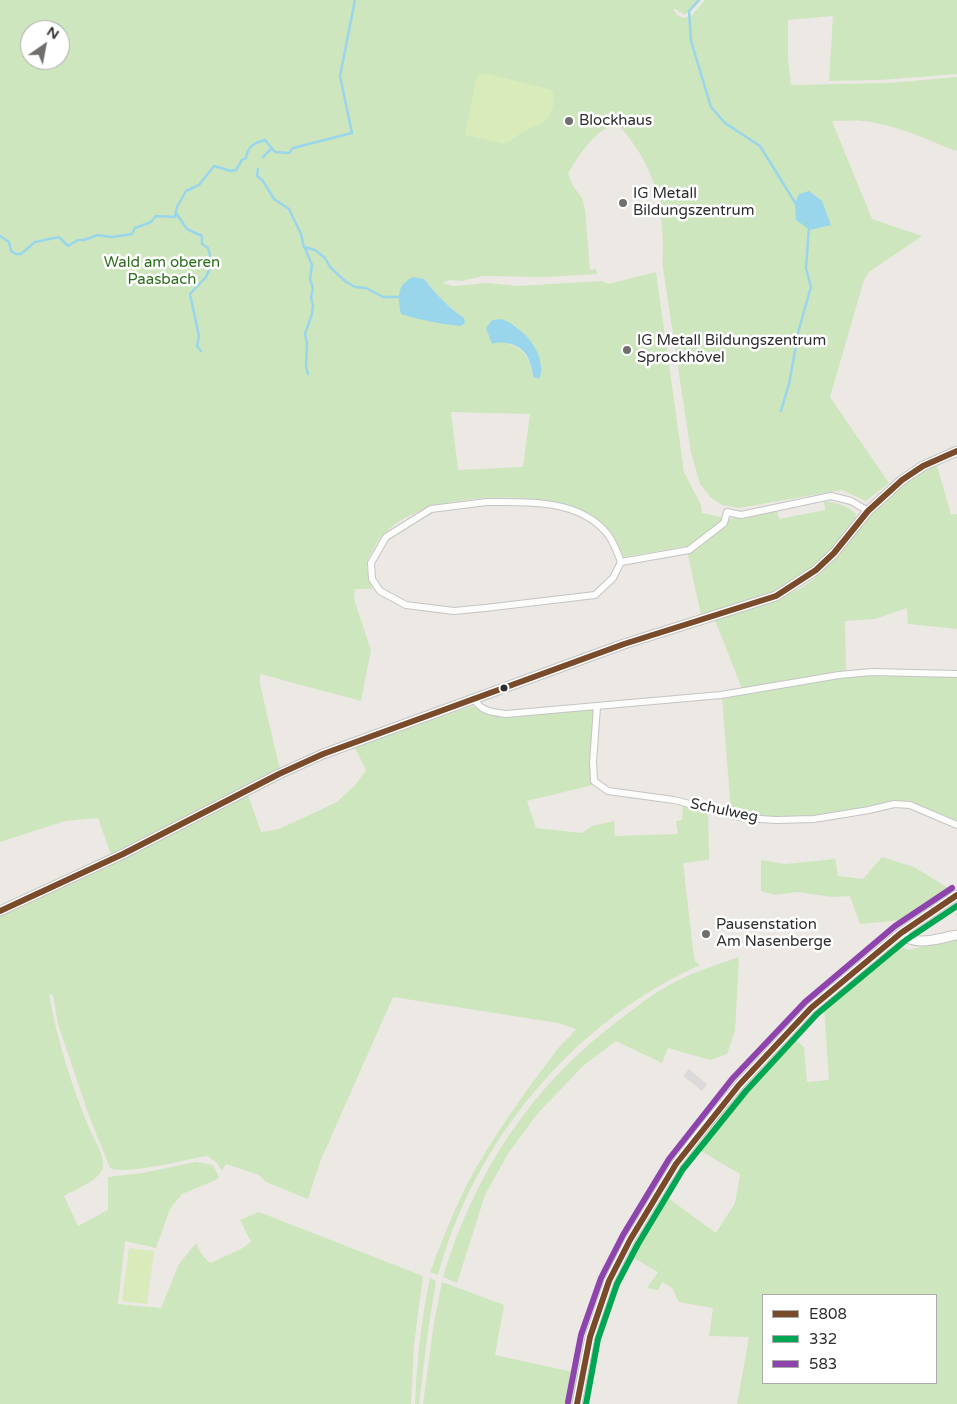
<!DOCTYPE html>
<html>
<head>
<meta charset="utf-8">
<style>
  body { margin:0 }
  #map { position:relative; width:957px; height:1404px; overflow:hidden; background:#ece8e4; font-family:"Varela Round",sans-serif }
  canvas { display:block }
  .legend { position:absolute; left:762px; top:1294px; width:175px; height:90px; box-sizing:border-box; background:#fff; border:1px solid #ababab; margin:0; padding:6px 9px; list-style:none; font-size:15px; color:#2e2e2e }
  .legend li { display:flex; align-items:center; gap:10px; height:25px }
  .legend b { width:25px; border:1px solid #ababab }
  .north { position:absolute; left:20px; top:20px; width:50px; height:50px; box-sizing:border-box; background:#fff; border:1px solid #ababab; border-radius:50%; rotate:33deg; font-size:14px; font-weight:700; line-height:20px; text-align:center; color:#2e2e2e }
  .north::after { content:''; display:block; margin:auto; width:18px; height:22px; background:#706f6e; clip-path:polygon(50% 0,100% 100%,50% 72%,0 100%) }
</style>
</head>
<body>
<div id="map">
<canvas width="957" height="1404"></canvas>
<ul class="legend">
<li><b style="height:6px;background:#7a4b2a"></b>E808</li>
<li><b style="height:6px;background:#00a651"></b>332</li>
<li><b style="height:6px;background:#8e44ad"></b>583</li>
</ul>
<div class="north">N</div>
</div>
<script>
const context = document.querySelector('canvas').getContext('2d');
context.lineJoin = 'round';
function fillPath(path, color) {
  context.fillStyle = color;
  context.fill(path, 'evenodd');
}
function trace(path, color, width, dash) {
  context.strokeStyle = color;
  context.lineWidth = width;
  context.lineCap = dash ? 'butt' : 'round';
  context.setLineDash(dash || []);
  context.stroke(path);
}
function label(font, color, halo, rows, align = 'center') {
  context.font = font + ' "Varela Round",sans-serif';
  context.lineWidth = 5;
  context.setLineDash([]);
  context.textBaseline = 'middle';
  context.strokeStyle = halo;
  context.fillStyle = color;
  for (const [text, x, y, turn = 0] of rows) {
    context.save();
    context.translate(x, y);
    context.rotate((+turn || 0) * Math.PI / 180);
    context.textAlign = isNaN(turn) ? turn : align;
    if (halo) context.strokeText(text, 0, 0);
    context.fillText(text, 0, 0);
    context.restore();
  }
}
fillPath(new Path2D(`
  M 689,1069 L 707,1084 L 702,1091 L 683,1076 Z`), '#dcd9db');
fillPath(new Path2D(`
  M 0,0 L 701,0 L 692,10 L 684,15 L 676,9 L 673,9 L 677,15 L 683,18 L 692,15 L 705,0 L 957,0 L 957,74 L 881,80 L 829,81 L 833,16 L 788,20 L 788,60 L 791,85 L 888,83 L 957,77 L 957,151 C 926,140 896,124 863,121 C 853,120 842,121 832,121 L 872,219 L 922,236 L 869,272 L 864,280 L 830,397 L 889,483 L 866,501 L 842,490 L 739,508 L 722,505 L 710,497 L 700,484 L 691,453 L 663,268 C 662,260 663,253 663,245 C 662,197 652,163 620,127 C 615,127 609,127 605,129 C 589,138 578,158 568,173 L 573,186 L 582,198 L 585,210 L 590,270 L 596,269 L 597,274 L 546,277 L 483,276 L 462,281 L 450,280 L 442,283 L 454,286 L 487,283 L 517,286 L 602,281 L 608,284 L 656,272 L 684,472 L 701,505 L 702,513 L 729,519 L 777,510 L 779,519 L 825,510 L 824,501 C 836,503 847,505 856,514 L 855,519 C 834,546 810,575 779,590 C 754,602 726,608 701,615 L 686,546 L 624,557 C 620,550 617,540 612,533 C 609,528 592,514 586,512 C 534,488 406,490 375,546 C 373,551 368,557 367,563 C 366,572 370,580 372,589 L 355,589 L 354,599 L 371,650 L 361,701 L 260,674 L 260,684 L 280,770 L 111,855 L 98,818 L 65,821 L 0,842 ZM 30,30 L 60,30 L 60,60 L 30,60 ZM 424,279 C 436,294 448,307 464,318 L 405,281 ZM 513,324 C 531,340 544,354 539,379 L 533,377 C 529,353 522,347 499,341 ZM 451,412 L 530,414 L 523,467 L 458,470 Z
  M 937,465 L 951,515 L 957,514 L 957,629 L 908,624 L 907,608 L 875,619 L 845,621 L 846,672 L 742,689 L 715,620 C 750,608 792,599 820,574 C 848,549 866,515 894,490 C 906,479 922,472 937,465 Z
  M 865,675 L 957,676 L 957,823 C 942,817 926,807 911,804 C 900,801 862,809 850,811 C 810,818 771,822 731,812 L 722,697 L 849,676 Z
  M 473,706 L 490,714 L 595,709 L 592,771 L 593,785 L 527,801 L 536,828 L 582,833 L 592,826 L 614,821 L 615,836 L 678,834 L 676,821 L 682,820 L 683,803 L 708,811 L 709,860 L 683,863 L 693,950 L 695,961 L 700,965 C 573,1022 474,1141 438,1275 L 430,1272 C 441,1242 453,1213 467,1184 C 492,1138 524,1093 556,1051 C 562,1043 570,1037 576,1029 L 558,1023 L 393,997 L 320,1162 L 308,1199 L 266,1182 L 259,1175 L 226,1164 L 222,1171 L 217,1163 L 207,1156 C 188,1159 123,1176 110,1168 L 89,1116 L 58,1024 L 53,995 L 49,994 C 57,1040 72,1087 90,1130 C 95,1141 107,1159 102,1170 C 97,1181 75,1190 64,1196 L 78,1226 L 108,1210 L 108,1177 L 142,1173 L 196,1162 L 213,1165 L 219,1177 L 216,1180 L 182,1194 L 170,1209 L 156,1248 L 125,1241 L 118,1304 L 161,1308 L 179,1264 L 196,1243 L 202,1255 L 210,1263 L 241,1249 L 251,1242 L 240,1220 L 259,1212 L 423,1276 L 414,1344 L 411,1404 L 0,1404 L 0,916 L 248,795 L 261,832 L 279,829 L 337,802 L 356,784 L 366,770 L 355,748 L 385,735 Z
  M 882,857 L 914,867 L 953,891 L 916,916 L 902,920 L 860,924 L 850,896 L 833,897 L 797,892 L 775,895 L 761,891 L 761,860 L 785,864 L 835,859 L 838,876 L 863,879 Z
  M 957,938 L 957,1404 L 737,1404 L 749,1337 L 709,1336 L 713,1308 L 679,1302 L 672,1288 L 662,1282 L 658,1290 L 647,1288 L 658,1272 L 628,1255 L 664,1195 L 716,1233 L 735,1203 L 740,1174 L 694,1147 L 719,1116 L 790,1035 L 804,1047 L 807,1082 L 829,1080 L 824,1008 L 822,1004 L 895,945 L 908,950 ZM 763,1295 L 936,1295 L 936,1383 L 763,1383 Z
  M 739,957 L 735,1031 L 727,1054 L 710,1060 L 668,1048 L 662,1063 L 616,1041 L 584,1065 L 538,1113 L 509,1152 L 485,1195 L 457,1283 L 443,1277 C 475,1171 533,1083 623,1017 C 640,1004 659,989 679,980 C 698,970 720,964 739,957 Z
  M 430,1278 L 436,1281 L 428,1331 L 419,1404 L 415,1404 C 417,1361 421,1320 430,1278 Z
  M 442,1282 L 504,1305 L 495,1355 L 578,1373 L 573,1404 L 423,1404 L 434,1322 Z`), '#cee6be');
fillPath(new Path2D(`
  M 484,73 L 552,90 C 556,101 553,115 543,123 C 540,125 535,125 532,127 C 522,132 513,139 504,144 L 465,135 L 476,80 L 478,75 Z
  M 129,1248 L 154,1251 L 147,1304 L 122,1301 Z`), '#d9eabb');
fillPath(new Path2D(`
  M 809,191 L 822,201 L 831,225 L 810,230 L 796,220 L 795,203 L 799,194 Z
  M 413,277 L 424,279 C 436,294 448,307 464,318 L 465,323 L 461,326 C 440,324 420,320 401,314 C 398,298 396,285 413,277 Z
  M 502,319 C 521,327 540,346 541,367 C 542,371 540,376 539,379 L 533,377 C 532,369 530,360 525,353 C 518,344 502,340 492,344 L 486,328 L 492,320 Z`), '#99d6ec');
trace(new Path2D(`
  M 699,0 L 689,11 L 691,41 L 711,107 L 725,123 L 760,146 L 796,204
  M 263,157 L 271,149
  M 258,169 L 257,176 L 263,181 L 274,199 L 289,209 L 301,234 L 304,247 L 315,250 L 325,258 L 330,267 L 345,281 L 355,287 L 366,288 L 383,297 L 399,297
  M 176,213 L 187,229 L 202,236 L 202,244 L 208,248 L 212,263 L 206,277 L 190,294 L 199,336 L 197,346 L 201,351
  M 0,236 L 9,242 L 11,251 L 16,254 L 21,254 L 35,242 L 59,237 L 68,246 L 78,240 L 84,240 L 98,235 L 112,237 L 132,234 L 135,228 L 151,222 L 156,216 L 175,217 L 177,207 L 186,191 L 199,185 L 214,166 L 231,171 L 236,170 L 242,160 L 246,158 C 248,146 254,143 265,140 L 275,152 L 289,153 L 293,148 L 352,133 L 340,76 L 355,0
  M 305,248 L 312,265 L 310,279 L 313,288 L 311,298 L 313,305 L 312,314 L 305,334 L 307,343 L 306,367 L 308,374
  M 781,411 L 789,384 L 799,329 L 811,287 L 806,268 L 809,227`), '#99d6ec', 2.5);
const street = new Path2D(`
  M 487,502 C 527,502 576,499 605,531 C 613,539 617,552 621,562 L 613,578 L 595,595 L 485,608 L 454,611 L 406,605 L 380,591 L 372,579 L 371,563 L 386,537 L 431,509 Z
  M 621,562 L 689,550 L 724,523 L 727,512 L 741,515 L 831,496 L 851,501 L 868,511
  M 474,699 C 482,712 492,712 506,714 L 721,695 L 839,675 L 872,672 L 957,674
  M 597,707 L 593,762 L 594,781 L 608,791 L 674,800 L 743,818 L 776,820 L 814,819 L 869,810 L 894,804 L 910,805 L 957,825`);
const secondary = new Path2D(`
  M 0,911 L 123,854 L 279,774 L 323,754 L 624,644 L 776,596 L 816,570 L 834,553 L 868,511 L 902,480 L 923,466 L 957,451
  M 901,933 C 915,948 939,938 957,935
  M 577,1404 L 590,1337 L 609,1281 L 630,1240 L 676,1164 L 707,1124 L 739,1085 L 811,1008 L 901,933 L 957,895`);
trace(street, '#c5c4c5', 8);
trace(secondary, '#c5c4c5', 11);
trace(street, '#fcfcfb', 6);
trace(secondary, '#fcfcfb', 9);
trace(new Path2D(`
  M 0,911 L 123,854 L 279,774 L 323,754 L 624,644 L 776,596 L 816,570 L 834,553 L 868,511 L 902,480 L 923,466 L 957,451
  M 577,1404 L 590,1337 L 609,1281 L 630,1240 L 676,1164 L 739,1085 L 811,1008 L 901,933 L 957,895`), '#7a4b2a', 6);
trace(new Path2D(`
  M 586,1404 L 598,1339 L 617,1284 L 638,1244 L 683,1169 L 746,1091 L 817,1014 L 906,940 L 957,906`), '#00a651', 6);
trace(new Path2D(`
  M 568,1402 L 581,1335 L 601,1278 L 623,1235 L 669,1159 L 732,1079 L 805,1002 L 895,926 L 952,888`), '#8e44ad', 6);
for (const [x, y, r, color] of [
  [569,121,5,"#706f6e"],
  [623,203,5,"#706f6e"],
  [627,350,5,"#706f6e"],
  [504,688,4.5,"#2e2e2e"],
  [706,934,5,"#706f6e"]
]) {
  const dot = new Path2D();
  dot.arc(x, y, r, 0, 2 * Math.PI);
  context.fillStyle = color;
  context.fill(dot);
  trace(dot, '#fff', 2);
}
label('15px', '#2e2e2e', '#fff', [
  ["Blockhaus",579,121],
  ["IG Metall",633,194],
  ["Bildungszentrum",633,211],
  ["IG Metall Bildungszentrum",637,341],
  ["Sprockhövel",637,358],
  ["Pausenstation",716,925],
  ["Am Nasenberge",716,942]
], 'left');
label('15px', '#2c6e1b', '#fff', [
  ["Wald am oberen",162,263],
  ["Paasbach",162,280]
]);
label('15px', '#2e2e2e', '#fff', [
  ["Schulweg",724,811,12]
]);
</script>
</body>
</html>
